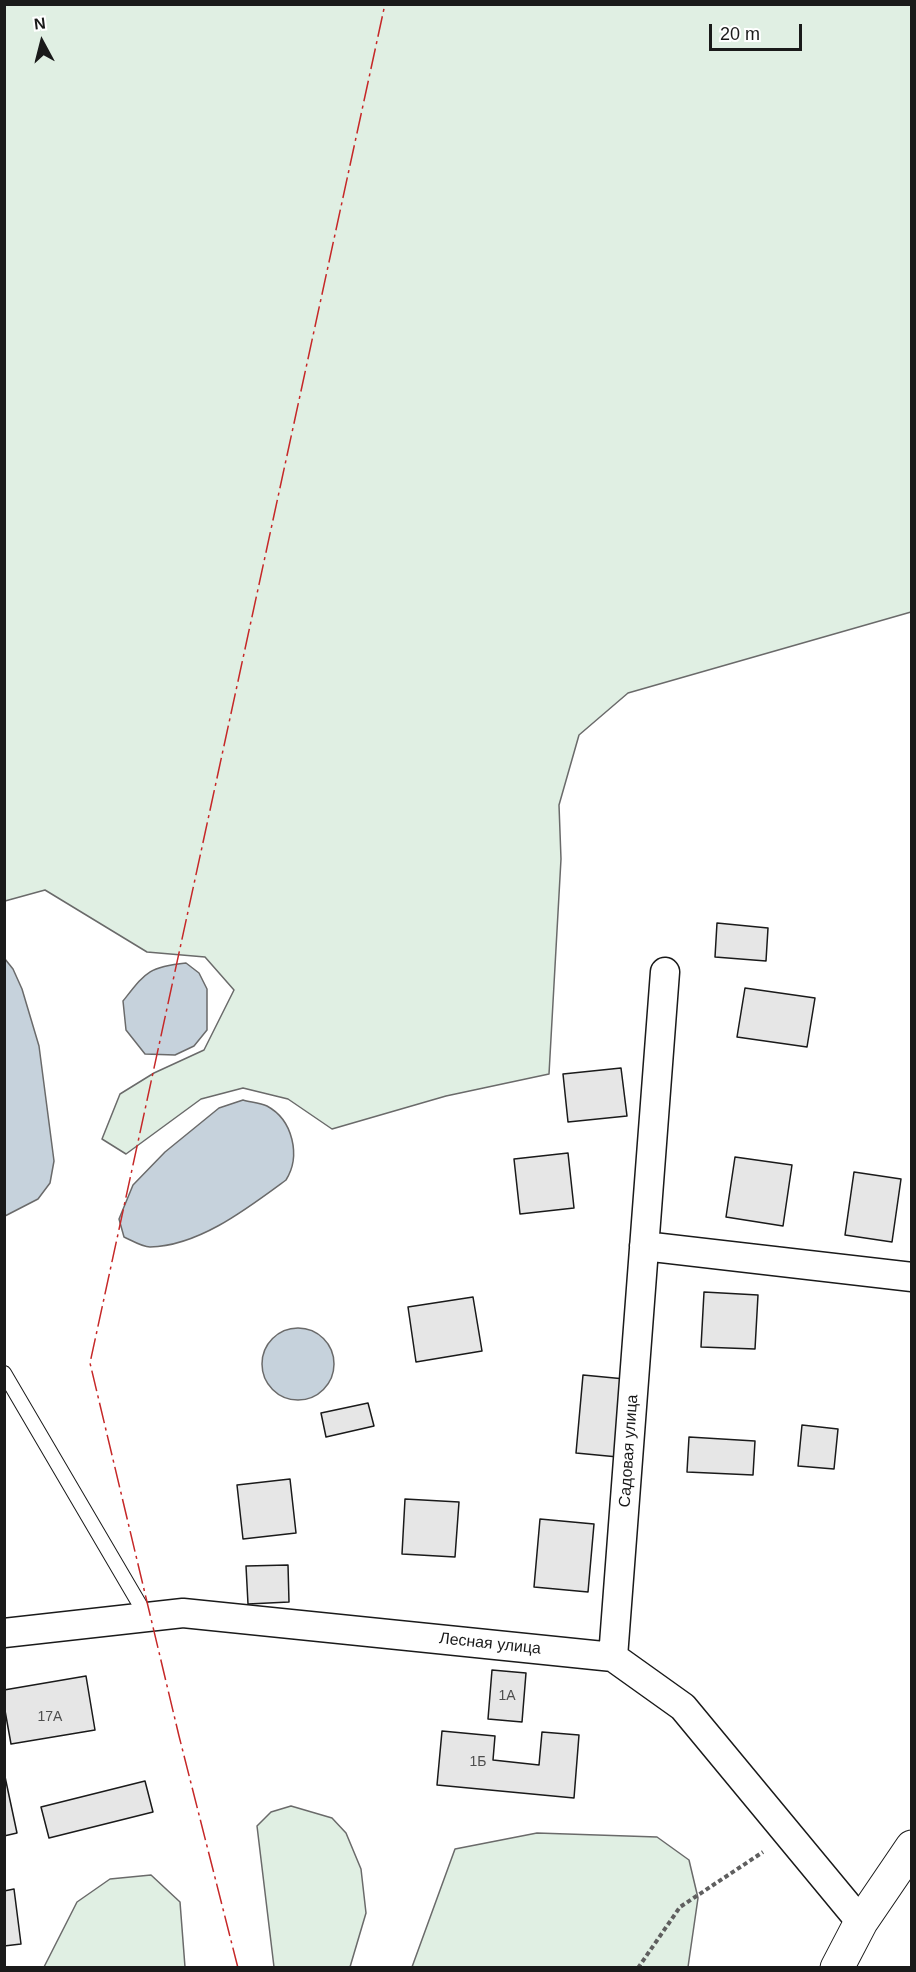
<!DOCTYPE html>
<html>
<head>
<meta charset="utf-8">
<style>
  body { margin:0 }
  #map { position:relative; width:916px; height:1972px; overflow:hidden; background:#fff; font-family:Helvetica,sans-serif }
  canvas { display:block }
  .frame { position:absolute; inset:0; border:6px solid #1a1a1a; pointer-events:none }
  .north { position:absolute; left:12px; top:12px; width:60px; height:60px; -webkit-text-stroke:4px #fff; paint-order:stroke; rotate:353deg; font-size:16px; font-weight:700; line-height:24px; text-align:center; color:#1a1a1a }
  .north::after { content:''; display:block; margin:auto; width:21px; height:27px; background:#1a1a1a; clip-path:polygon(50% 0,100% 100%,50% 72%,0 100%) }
  .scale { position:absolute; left:709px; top:24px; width:93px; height:27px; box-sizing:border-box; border:3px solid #1a1a1a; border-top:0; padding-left:8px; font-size:18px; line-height:21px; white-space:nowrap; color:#1a1a1a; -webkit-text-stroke:4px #fff; paint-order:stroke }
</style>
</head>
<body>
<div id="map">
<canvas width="916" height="1972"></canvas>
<div class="frame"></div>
<div class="north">N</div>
<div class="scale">20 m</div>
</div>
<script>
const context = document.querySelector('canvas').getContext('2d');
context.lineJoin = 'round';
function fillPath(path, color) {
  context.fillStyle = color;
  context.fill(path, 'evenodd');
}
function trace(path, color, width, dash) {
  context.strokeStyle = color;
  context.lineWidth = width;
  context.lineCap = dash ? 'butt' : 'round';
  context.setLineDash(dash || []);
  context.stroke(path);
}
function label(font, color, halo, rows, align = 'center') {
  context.font = font + ' Helvetica,sans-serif';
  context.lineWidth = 4.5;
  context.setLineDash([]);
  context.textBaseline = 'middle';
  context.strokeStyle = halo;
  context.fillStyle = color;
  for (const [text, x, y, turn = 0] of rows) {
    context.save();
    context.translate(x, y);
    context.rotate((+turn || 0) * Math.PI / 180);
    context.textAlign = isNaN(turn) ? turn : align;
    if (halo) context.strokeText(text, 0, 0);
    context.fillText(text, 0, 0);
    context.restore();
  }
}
const green = new Path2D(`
  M 4,5 L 911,5 L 911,612 L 628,693 L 579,735 L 559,805 L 561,859 L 549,1074 L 446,1096 L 332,1129 L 288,1099 L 243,1088 L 201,1099 L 126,1154 L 102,1139 L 120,1094 L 154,1073 L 204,1050 L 234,990 L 205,957 L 147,952 L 45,890 L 5,901 Z
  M 291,1806 L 332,1818 L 346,1833 L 361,1869 L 366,1913 L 350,1967 L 274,1967 L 257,1826 L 271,1812 Z
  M 537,1833 L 657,1837 L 689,1860 L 698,1898 L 688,1967 L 412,1967 L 455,1849 Z
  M 151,1875 L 180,1902 L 185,1967 L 44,1967 L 77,1902 L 110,1879 Z`);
fillPath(green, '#e0efe3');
trace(green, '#6a6a6a', 1.5);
const water = new Path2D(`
  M 5,959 L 13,969 L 22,989 L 39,1046 L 54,1161 L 50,1183 L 38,1199 L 5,1216 Z
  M 186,963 L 199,973 L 207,989 L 207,1030 L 194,1046 L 175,1055 L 145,1054 L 126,1030 L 123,1001 C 146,972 148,967 186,963 Z
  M 243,1100 C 250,1102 260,1103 267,1106 C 293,1120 301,1156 286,1180 C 248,1208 199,1246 150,1247 C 142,1247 131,1240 124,1237 L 119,1219 L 133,1185 L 165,1152 L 219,1108 Z
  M262 1364a36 36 0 1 1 72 0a36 36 0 1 1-72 0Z`);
fillPath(water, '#c6d2dc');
trace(water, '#6a6a6a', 1.5);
const building = new Path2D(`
  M 717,923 L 768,928 L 766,961 L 715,957 Z
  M 745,988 L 815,998 L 807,1047 L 737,1037 Z
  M 621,1068 L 627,1116 L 568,1122 L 563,1074 Z
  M 568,1153 L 574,1208 L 520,1214 L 514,1159 Z
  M 735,1157 L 792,1165 L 783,1226 L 726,1217 Z
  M 854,1172 L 901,1179 L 892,1242 L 845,1235 Z
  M 704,1292 L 758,1295 L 755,1349 L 701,1347 Z
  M 473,1297 L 482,1351 L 416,1362 L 408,1307 Z
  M 583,1375 L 625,1379 L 618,1457 L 576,1453 Z
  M 368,1403 L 374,1426 L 326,1437 L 321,1413 Z
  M 802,1425 L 838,1429 L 834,1469 L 798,1466 Z
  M 689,1437 L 755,1441 L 753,1475 L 687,1472 Z
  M 290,1479 L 296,1533 L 243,1539 L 237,1485 Z
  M 405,1499 L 459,1502 L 455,1557 L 402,1554 Z
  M 540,1519 L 594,1524 L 588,1592 L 534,1587 Z
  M 288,1565 L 289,1602 L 248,1604 L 246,1566 Z
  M 492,1670 L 526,1673 L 522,1722 L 488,1719 Z
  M 86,1676 L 95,1730 L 11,1744 L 4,1705 L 4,1690 Z
  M 442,1731 L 495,1736 L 493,1760 L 539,1765 L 542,1732 L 579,1735 L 574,1798 L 437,1785 Z
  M 4,1772 L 17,1833 L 4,1836 Z
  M 145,1781 L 153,1812 L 49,1838 L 41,1807 Z
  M 14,1889 L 21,1944 L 4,1946 L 4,1891 Z`);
fillPath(building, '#e6e6e6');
trace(building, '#1a1a1a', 1.5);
const service = new Path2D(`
  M 4,1373 L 147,1617`);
const minor = new Path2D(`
  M 644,1246 L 912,1277
  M 4,1633 L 183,1613 L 613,1657 L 683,1707 L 861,1922
  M 613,1657 L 665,972`);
const tertiary = new Path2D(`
  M 837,1968 L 861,1922 L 912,1847`);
trace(service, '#1a1a1a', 16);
trace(minor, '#1a1a1a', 31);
trace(tertiary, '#1a1a1a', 35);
trace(new Path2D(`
  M 638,1968 L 680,1907 L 763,1852`), '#5f5f5f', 4, [4.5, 3]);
trace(service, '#fff', 14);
trace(minor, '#fff', 28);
trace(tertiary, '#fff', 33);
trace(new Path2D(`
  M 238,1968 L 179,1736 L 90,1363 L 385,4`), '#c62828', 1.5, [21, 4.5, 3, 4.5]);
label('14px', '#4d4d4d', null, [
  ["1А",507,1696],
  ["17А",50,1717],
  ["1Б",478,1762]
]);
label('16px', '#1a1a1a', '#fff', [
  ["Садовая улица",629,1451,-86],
  ["Лесная улица",490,1644,6]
]);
</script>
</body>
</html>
